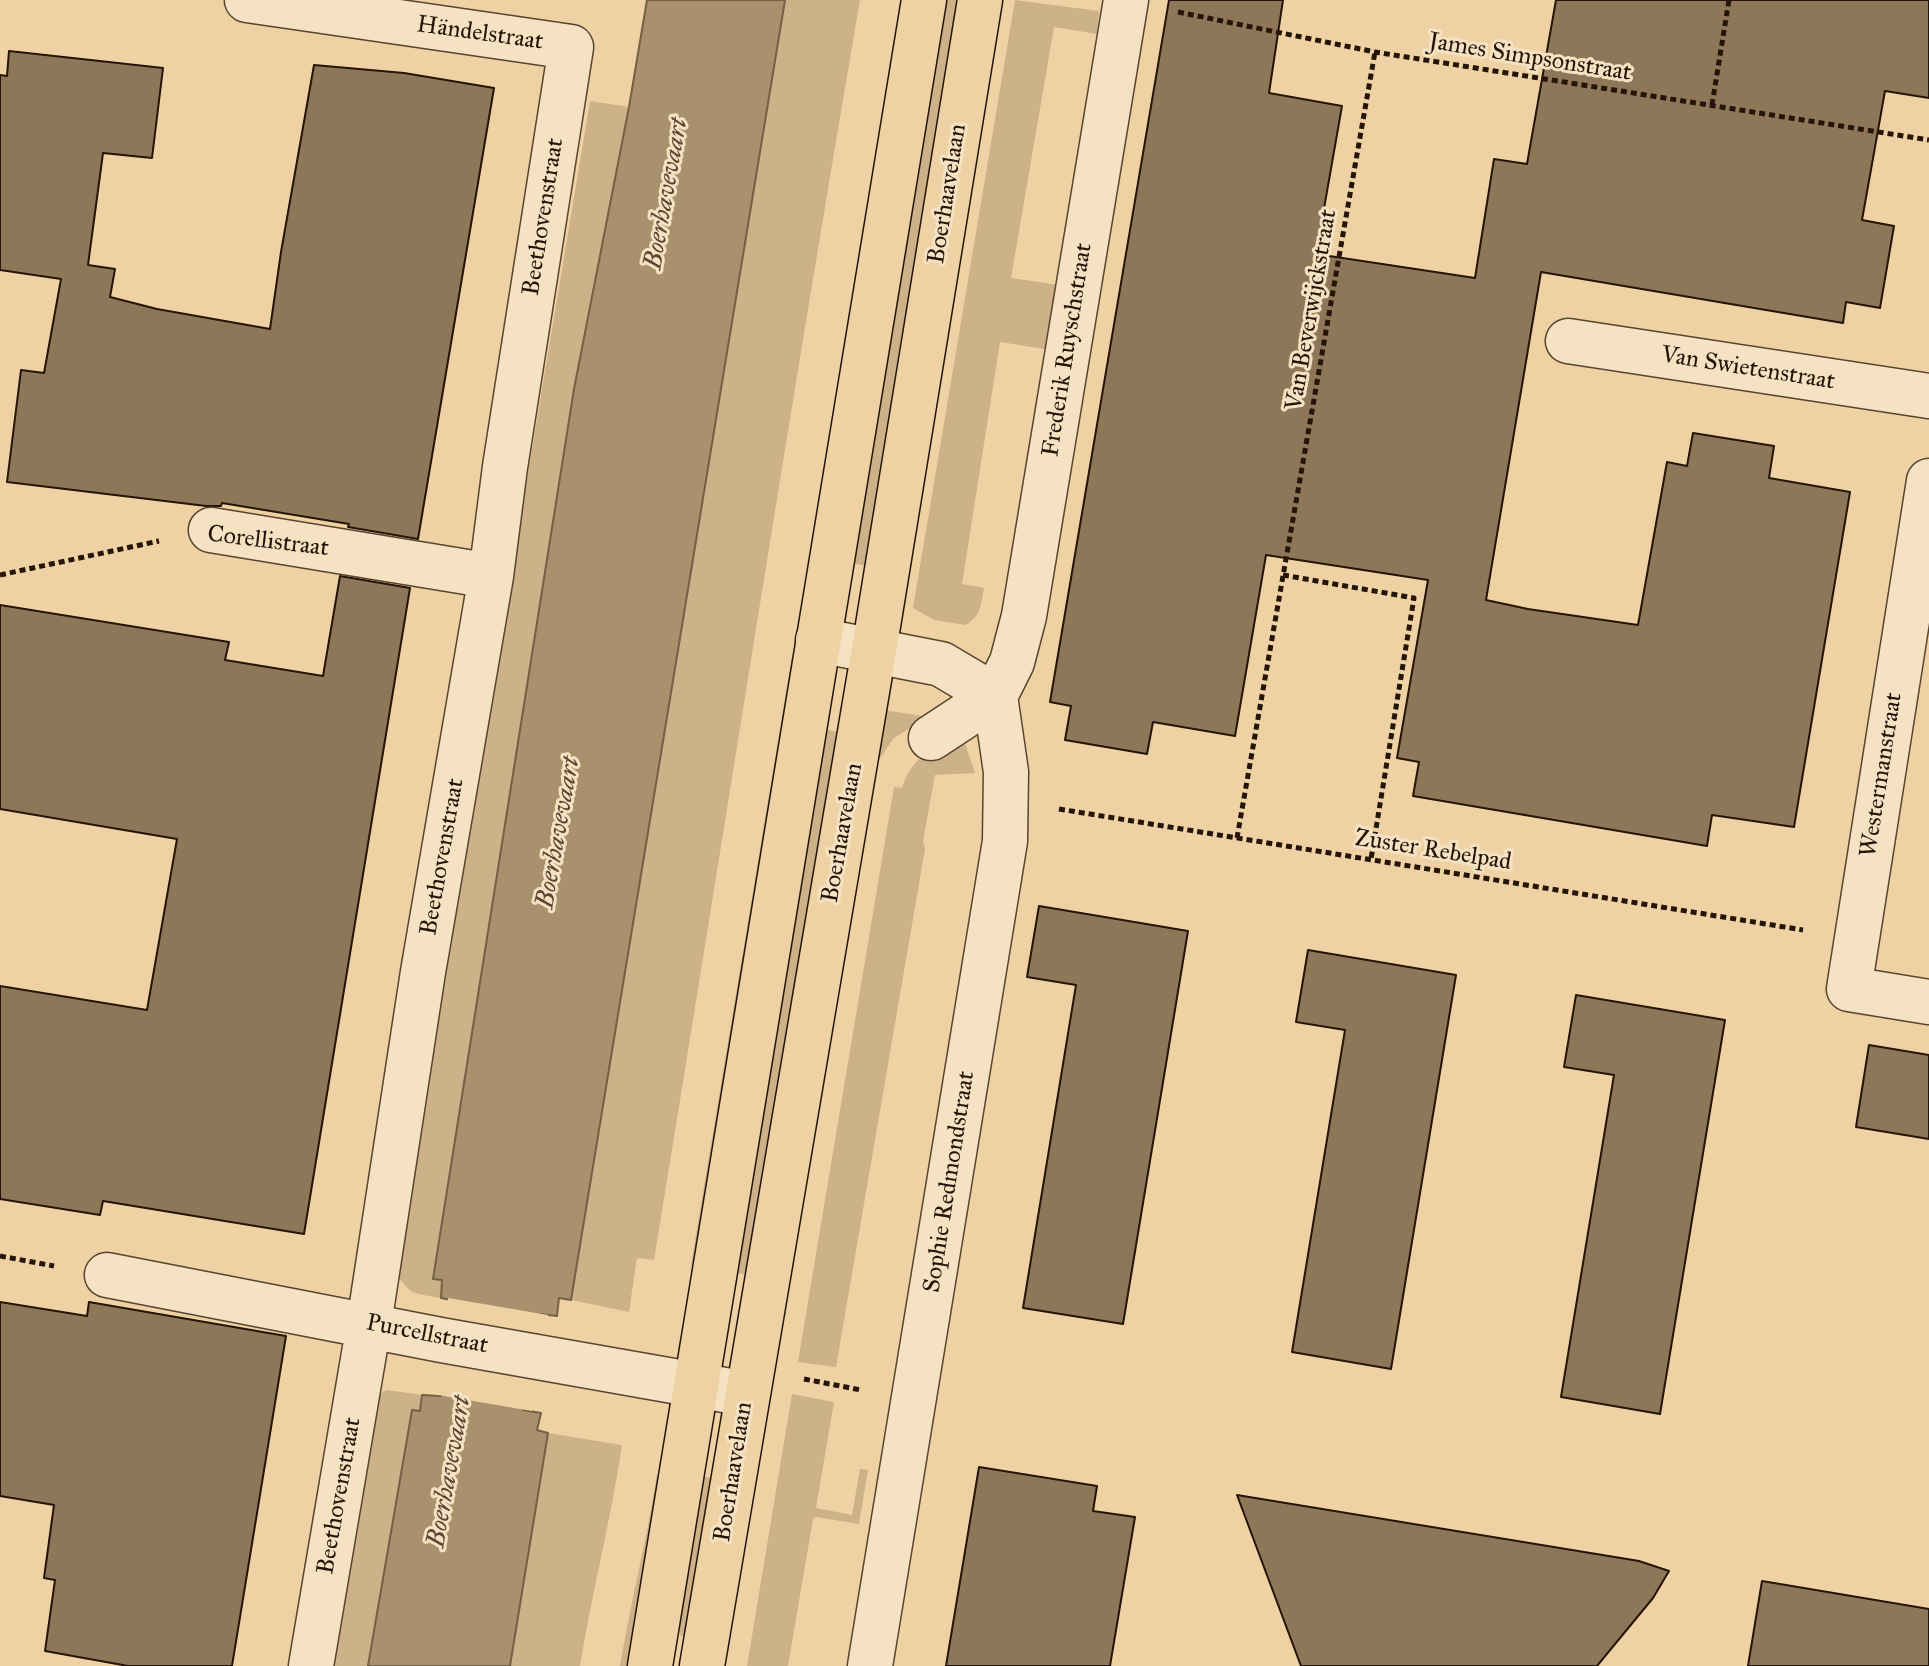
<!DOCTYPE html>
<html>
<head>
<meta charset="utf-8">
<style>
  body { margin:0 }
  canvas { display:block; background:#efd2a3 }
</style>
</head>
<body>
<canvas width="1929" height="1666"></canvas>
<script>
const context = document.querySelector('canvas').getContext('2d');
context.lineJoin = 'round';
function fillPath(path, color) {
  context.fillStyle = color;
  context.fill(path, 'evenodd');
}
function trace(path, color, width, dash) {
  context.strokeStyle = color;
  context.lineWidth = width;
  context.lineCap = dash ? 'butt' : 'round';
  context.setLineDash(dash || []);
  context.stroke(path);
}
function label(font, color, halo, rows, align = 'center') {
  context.font = font + ' "IM FELL Great Primer",serif';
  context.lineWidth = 6;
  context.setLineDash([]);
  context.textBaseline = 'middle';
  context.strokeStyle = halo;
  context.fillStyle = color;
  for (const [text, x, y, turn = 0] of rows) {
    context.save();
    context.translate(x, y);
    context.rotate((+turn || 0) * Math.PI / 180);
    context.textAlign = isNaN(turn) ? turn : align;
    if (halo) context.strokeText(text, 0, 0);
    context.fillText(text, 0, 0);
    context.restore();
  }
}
fillPath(new Path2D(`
  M 785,0 L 860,0 C 788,419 723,840 654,1260 L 637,1258 L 629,1312 L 571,1300 Z
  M 939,0 L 966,0 L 866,566 L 852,563 Z
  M 1015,0 L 1099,11 L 1097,34 L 1054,27 L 1011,278 L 1066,286 L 1054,345 L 1044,349 L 1000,342 L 962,584 L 984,588 C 981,604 981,616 966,625 L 934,620 L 913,608 Z
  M 590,101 L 629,107 L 574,389 L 433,1278 L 442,1279 L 441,1298 C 413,1293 411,1296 395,1272 Z
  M 795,655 L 699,1267 L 691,1265 L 792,656 Z
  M 877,709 L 928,717 L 894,738 L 876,764 Z
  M 822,729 L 839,732 L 754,1276 L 728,1271 Z
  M 964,741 L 975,773 L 935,775 L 923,841 L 925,849 L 836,1367 L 798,1362 L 894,787 L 902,788 C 912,756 932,747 964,741 Z
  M 387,1390 L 422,1395 L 420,1411 L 412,1410 L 368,1666 L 326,1666 L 378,1395 Z
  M 792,1394 L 834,1402 L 816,1508 L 852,1515 L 860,1469 L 868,1470 L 859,1524 L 816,1517 L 813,1519 L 788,1666 L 747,1666 Z
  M 548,1433 L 622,1445 C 611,1520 592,1592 580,1666 L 510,1666 Z
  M 657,1474 L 662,1474 L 650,1561 L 636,1612 L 627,1666 L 620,1666 C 631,1601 647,1539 657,1474 Z
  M 699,1476 L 713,1478 L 692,1636 L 684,1637 L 680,1635 L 679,1564 Z`), '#cdb289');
const water = new Path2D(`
  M 647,0 L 785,0 L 571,1300 L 559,1298 L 557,1316 L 540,1314 L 523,1410 L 541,1413 L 537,1430 L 548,1433 L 510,1666 L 368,1666 L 412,1410 L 420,1411 L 422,1395 L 441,1396 L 457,1301 L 441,1298 L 442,1280 L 433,1279 L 574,389 L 629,107 Z`);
fillPath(water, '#aa916e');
trace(water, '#755f45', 2);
fillPath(new Path2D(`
  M 448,1298 L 548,1315 L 547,1319 L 543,1318 L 527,1406 L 533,1407 L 532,1411 L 432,1394 L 433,1392 L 437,1392 L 453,1303 L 448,1303 Z`), '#efd2a3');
const building = new Path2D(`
  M 1169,0 L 1283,0 L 1269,93 L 1342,106 L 1316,254 L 1475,278 L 1494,159 L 1527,164 L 1556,0 L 1929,0 L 1929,98 L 1885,91 L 1862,220 L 1894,226 L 1880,308 L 1846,302 L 1843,323 L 1541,272 L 1486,600 L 1528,609 L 1638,625 L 1667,462 L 1687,466 L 1693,433 L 1774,446 L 1769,478 L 1850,492 L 1794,827 L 1712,815 L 1707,846 L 1413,796 L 1419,762 L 1397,758 L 1428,580 L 1266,555 L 1235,736 L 1153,722 L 1147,754 L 1065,740 L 1071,706 L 1050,702 Z
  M 9,51 L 163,68 L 152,158 L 103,153 L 88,265 L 115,269 L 110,297 L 157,309 L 270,329 L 281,252 L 314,65 L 404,73 L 494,88 L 418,539 L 348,527 L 349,524 L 222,503 L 221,506 L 206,506 L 7,482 L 21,370 L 44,373 L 61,279 L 0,270 L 0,75 L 7,76 Z
  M 340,576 L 410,588 L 304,1234 L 103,1201 L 100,1215 L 0,1199 L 0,986 L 147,1010 L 177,839 L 0,809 L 0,605 L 229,642 L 225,660 L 323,676 Z
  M 1039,906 L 1188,931 L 1123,1324 L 1023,1308 L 1076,985 L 1027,977 Z
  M 1308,950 L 1456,975 L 1391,1369 L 1292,1352 L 1345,1030 L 1296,1022 Z
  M 1576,995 L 1725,1020 L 1660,1414 L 1561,1397 L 1614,1075 L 1564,1067 Z
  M 1869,1045 L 1929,1055 L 1929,1139 L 1856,1127 Z
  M 0,1302 L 87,1316 L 89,1302 L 286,1336 L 232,1666 L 128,1666 L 45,1651 L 55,1580 L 44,1578 L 54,1505 L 0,1496 Z
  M 979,1467 L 1097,1486 L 1093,1511 L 1135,1517 L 1110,1666 L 946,1666 Z
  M 1237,1495 L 1639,1561 L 1669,1571 L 1653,1598 L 1597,1666 L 1301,1666 Z
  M 1762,1581 L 1929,1609 L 1929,1666 L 1748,1666 Z`);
fillPath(building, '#8e7759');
trace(building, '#251408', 2);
const minor = new Path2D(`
  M 247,0 L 571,47 L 505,467 L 491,576 L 423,972 L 369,1324 L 311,1666
  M 1568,341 L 1929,396
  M 1929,481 L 1849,989 L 1929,1002
  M 211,530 L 491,576
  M 818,640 L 941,664 L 995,696 L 1006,772 L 1005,841 L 870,1666
  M 931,738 L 995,696 L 1012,662 L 1024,616 L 1126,0
  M 107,1275 L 441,1340 L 747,1394`);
const major = new Path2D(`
  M 650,1666 L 924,0
  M 702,1666 L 874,650 L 980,0`);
trace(minor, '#58442f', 47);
trace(major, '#251408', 47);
trace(new Path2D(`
  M 1178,12 L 1375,52 L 1929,140
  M 1712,105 L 1729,0
  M 0,575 L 159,541
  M 1283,575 L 1414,598 L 1371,859
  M 1059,809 L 1803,930
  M 1237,838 L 1375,52
  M 0,1256 L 54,1266
  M 804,1379 L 861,1390`), '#251408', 5, [6, 4]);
trace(minor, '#f5e2c3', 44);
trace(major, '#efd2a3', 44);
label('24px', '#251408', '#f5e2c3', [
  ["Händelstraat",480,34,8],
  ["James Simpsonstraat",1530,58,9],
  ["Boerhaavelaan",948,194,-81],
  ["Beethovenstraat",544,217,-81],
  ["Van Beverwijckstraat",1312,310,-80],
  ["Frederik Ruyschstraat",1068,350,-81],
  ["Van Swietenstraat",1748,369,9],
  ["Corellistraat",268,542,7],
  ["Westermanstraat",1882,775,-81],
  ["Boerhaavelaan",843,833,-80],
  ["Zuster Rebelpad",1433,851,9],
  ["Beethovenstraat",443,857,-80],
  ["Sophie Redmondstraat",950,1182,-81],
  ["Purcellstraat",427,1335,11],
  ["Boerhaavelaan",734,1472,-81],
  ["Beethovenstraat",340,1496,-80]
]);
label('italic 26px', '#5a4631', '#f5e2c3', [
  ["Boerhavevaart",667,194,-80],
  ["Boerhavevaart",559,833,-80],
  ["Boerhavevaart",450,1472,-80]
]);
</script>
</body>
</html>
